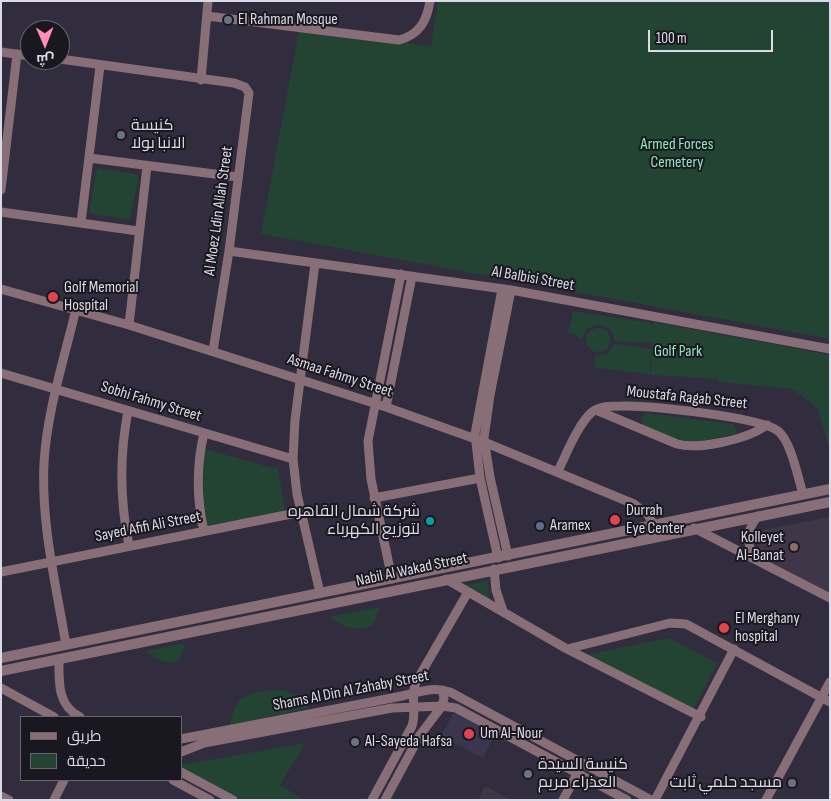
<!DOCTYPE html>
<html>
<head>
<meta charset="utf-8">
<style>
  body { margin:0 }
  #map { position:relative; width:831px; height:801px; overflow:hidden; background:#312d3f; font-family:"Sofia Sans Condensed",Cairo,sans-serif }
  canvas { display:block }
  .frame { position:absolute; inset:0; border:2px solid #dcdae6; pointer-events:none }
  .legend { position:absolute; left:20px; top:716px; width:162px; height:65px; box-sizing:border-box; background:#19171f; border:1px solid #67656f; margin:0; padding:6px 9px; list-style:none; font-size:15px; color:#dcdae6 }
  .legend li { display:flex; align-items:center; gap:10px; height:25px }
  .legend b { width:25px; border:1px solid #67656f }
  .north { position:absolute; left:20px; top:20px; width:50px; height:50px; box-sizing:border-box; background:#19171f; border:1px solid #67656f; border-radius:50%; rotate:179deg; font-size:14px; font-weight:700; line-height:20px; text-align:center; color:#dcdae6 }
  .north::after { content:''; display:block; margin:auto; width:18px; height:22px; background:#ff8eb9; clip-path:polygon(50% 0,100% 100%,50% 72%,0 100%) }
  .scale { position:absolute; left:648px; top:30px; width:125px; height:22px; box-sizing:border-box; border:2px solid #dcdae6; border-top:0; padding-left:6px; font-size:15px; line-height:18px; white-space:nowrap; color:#dcdae6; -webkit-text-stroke:4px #19171f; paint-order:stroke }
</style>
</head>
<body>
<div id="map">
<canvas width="831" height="801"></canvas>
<div class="frame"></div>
<ul class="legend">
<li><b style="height:6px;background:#876e77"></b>طريق</li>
<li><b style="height:14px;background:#234433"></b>حديقة</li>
</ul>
<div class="north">ش</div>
<div class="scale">100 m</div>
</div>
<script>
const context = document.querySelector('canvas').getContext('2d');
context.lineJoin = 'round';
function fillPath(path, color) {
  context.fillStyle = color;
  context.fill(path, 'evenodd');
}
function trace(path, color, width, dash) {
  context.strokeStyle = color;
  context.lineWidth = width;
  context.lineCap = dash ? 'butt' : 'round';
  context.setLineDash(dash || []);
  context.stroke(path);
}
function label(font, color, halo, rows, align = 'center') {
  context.font = font + ' "Sofia Sans Condensed",Cairo,sans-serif';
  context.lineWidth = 4;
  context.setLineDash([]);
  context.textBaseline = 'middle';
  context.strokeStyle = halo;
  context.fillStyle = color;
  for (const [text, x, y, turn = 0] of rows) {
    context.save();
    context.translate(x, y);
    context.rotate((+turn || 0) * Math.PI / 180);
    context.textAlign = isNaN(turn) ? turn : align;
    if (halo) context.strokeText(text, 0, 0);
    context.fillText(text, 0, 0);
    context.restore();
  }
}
fillPath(new Path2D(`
  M 455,710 L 496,732 L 483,758 L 441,736 Z`), '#3b354d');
fillPath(new Path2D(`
  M 830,517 L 830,600 L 756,563 L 759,531 Z
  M 485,786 L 511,800 L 478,800 Z`), '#3f3747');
fillPath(new Path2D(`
  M 438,1 L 830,1 L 830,339 L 261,234 L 299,30 L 431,46 Z
  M 97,168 L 139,175 L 130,220 L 89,213 Z
  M 573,311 L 652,323 L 652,335 L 653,322 L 830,355 L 830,450 L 818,409 L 793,389 L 718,382 L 718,379 L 651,375 L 652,342 L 645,343 L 615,341 L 610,329 L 598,324 L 585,330 L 582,340 L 575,334 L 568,333 Z
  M586 340a12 12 0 1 1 24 0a12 12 0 1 1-24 0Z
  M 614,344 L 651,349 L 650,374 L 595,368 L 595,356 L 608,354 Z
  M 646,413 L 733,424 L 737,430 L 735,434 L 687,444 L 643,426 L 641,418 Z
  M 196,447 L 278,469 L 285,512 L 197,527 L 194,489 Z
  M 488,580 L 489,599 L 467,585 Z
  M 380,607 L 373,625 C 355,632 345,628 330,617 Z
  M 668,638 L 717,663 L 694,709 L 586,655 Z
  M 185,643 C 180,673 163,663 145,651 Z
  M 277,690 C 292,691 300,695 309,708 L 230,725 C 236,694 248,692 277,690 Z
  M 305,743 L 280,785 L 304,800 L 242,800 L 181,767 L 181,765 Z`), '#234433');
trace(new Path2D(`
  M 207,16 L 399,40 C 419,35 427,21 430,1
  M 1,52 L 30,56
  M 60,59 L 234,83 L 245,87 L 249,93 L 229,251 L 213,351
  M 201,80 L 208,1
  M 89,158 L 238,177
  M 1,190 L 17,54
  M 1,212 L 138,231
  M 81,223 L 100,66
  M 229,251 L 511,290 L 830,349
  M 315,264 L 295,420 L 293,459 L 297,494 L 320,593
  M 1,289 L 129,325 L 386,407 L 484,442 L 634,504 L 648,515 L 654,525
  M 129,325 L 147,166
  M 1,373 L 293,459
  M 386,407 L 412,276
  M 596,410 L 677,444 C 700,450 748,439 767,425
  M 128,411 C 119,457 120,501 129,546
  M 558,471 C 566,455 578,424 592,412 C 600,406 611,406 621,406 C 648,405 760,417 778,431 C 791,441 798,478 803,494
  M 374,498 L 480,478
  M 758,516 C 746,530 745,546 758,560
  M 694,528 L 830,598
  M 204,531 C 196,497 196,467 204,433
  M 508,556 L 490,477 L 484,438 L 490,395 L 511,290
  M 498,558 L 480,478 L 475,434 L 502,289
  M 494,569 L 496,590 L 503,611
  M 1,572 L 301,512
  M 392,579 L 371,479 L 368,441 L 401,274
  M 446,579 L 567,649 L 701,717
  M 66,645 C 56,585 41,524 44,463 C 47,411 64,360 76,309
  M 567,649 L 670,623 L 686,624 L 830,702
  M 59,659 C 59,682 57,705 80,717
  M 1,688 L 54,717
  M 181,739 L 402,696 C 420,692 432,686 450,692 L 651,800
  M 181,752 L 204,743 L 392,708 L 442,706 L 456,708 L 627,800
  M 181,772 L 233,800
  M 173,780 L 210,800
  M 1,796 L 9,800
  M 54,800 L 64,780
  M 372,800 L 412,726 C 417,711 410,697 416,682 L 468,592
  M 385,800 L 420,735 L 442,706 L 444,698 L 442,690
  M 563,800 L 577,774
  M 655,800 L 734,649
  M 766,800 L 830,682`), '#876e77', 9);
trace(new Path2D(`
  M 1,658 L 830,489
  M 1,671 L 830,502`), '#876e77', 10);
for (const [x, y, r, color] of [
  [228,20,5,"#6b7280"],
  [121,135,5,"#6b7280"],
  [53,297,6,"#e0444e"],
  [615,520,6,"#e0444e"],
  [430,521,5,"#0f9aa8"],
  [540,526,5,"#5c6f8a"],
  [794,547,5,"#8d6e63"],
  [724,628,6,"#e0444e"],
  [469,734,6,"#e0444e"],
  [355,742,5,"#6b7280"],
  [528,774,5,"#6b7280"],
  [792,783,5,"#6b7280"]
]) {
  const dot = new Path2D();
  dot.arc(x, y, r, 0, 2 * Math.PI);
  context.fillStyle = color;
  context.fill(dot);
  trace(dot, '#19171f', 2);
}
label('16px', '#dcdae6', '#19171f', [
  ["El Rahman Mosque",238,20],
  ["كنيسة",131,126],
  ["الانبا بولا",131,144],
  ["Golf Memorial",64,288],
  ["Hospital",64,306],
  ["Durrah",626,511],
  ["Eye Center",626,529],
  ["شركة شمال القاهره",420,512,"right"],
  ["لتوزيع الكهرباء",420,530,"right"],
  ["Aramex",550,526],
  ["Kolleyet",784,538,"right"],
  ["Al-Banat",784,556,"right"],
  ["El Merghany",735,619],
  ["hospital",735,637],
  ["Um Al-Nour",480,734],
  ["Al-Sayeda Hafsa",365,742],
  ["كنيسة السيدة",538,765],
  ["العذراء مريم",538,783],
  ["مسجد حلمي ثابت",782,783,"right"]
], 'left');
label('16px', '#90e8ba', '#19171f', [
  ["Armed Forces",677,145],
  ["Cemetery",677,163],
  ["Golf Park",678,352]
]);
label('16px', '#dcdae6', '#19171f', [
  ["Al Moez Ldin Allah Street",219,211,-82],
  ["Al Balbisi Street",533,279,10],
  ["Asmaa Fahmy Street",340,376,18],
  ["Moustafa Ragab Street",687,398,6],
  ["Sobhi Fahmy Street",151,402,17],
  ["Sayed Afifi Ali Street",148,527,-11],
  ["Nabil Al Wakad Street",412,570,-12],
  ["Shams Al Din Al Zahaby Street",351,691,-11]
]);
</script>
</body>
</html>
